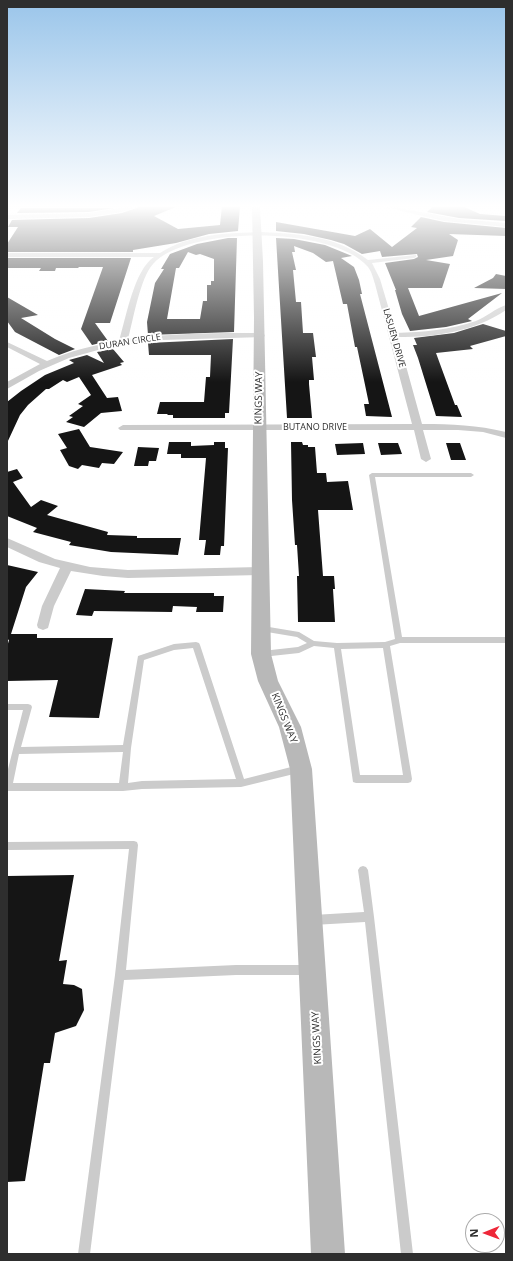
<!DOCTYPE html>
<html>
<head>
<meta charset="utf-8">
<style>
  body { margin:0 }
  #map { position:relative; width:513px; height:1261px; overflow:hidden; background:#fff; font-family:"Open Sans",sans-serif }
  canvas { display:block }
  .frame { position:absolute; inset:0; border:8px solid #2e2e2e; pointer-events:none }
  .north { position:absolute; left:465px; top:1213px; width:40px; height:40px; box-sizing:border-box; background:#fff; border:1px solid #ababab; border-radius:50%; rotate:269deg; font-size:11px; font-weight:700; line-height:16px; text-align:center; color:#2e2e2e }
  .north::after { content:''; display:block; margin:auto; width:14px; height:18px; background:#ee2739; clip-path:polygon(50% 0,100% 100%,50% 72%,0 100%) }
</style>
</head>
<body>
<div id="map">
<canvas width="513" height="1261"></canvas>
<div class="frame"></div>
<div class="north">N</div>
</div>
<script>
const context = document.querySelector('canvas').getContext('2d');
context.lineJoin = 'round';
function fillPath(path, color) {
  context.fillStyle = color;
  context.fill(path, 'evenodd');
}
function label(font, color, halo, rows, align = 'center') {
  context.font = font + ' "Open Sans",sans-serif';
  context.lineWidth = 4;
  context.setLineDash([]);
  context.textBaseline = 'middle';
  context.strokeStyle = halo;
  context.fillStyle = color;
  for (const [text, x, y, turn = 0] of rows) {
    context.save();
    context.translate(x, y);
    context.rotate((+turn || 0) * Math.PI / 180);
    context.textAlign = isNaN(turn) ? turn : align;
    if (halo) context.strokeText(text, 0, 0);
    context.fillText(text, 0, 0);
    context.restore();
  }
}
fillPath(new Path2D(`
  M 142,206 L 178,206 L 154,216 L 178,229 L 220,225 L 222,206 L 240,206 L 238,231 L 209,234 L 176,243 L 133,250 L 133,252 L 7,252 L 7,244 L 18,227 L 8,227 L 12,220 L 89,218 L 122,213 Z
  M 433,206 L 462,206 L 480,214 L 506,216 L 506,221 L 459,218 L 427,212 Z
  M 21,208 L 114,208 L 89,212 L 17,213 Z
  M 421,217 L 444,222 L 506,228 L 506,236 L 449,234 L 458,240 L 453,256 L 426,260 L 450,264 L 442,288 L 408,288 L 419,316 L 502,293 L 468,319 L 472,321 L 446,327 L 410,331 L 402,314 L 395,290 L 396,290 L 385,263 L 414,259 L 418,257 L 417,254 L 382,257 L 380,251 L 362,254 L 344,244 L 331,240 L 304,234 L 276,231 L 276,222 L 355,236 L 370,229 L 392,247 L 417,228 L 411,227 Z
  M 228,238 L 237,238 L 234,332 L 148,335 L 147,322 L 155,283 L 164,269 L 161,269 L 170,254 L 197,244 ZM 188,252 L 196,255 L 200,254 L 214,259 L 214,281 L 211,281 L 211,285 L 207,285 L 207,301 L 203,301 L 200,319 L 167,319 L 176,268 L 179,268 Z
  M 276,238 L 294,239 L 325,245 L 352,256 L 341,258 L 354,267 L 359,280 L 362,294 L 360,294 L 392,417 L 366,416 L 364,404 L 369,404 L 364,380 L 357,347 L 355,347 L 347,304 L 343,304 L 333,261 L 326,262 L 313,253 L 294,246 L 295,252 L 292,252 L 296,270 L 293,270 L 296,302 L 301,302 L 303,333 L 313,333 L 316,357 L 312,357 L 314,380 L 309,380 L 309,384 L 312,418 L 287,418 Z
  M 7,258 L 131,258 L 110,323 L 95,323 L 108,341 L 92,345 L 81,329 L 103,267 L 79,267 L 78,268 L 56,268 L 55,271 L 39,271 L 41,268 L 7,268 Z
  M 496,274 L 506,276 L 506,289 L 474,288 L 493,278 Z
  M 7,297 L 38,315 L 21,318 L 55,339 L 75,349 L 59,355 L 15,332 L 7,321 Z
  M 483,324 L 506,331 L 506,336 L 470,346 L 473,349 L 436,353 L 455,405 L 457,405 L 462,417 L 436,416 L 418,358 L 413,345 L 417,345 L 414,338 L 454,333 Z
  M 233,339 L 229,413 L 225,413 L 225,418 L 173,418 L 173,415 L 167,415 L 168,414 L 157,414 L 160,402 L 204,402 L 206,377 L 210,377 L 211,355 L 149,355 L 148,343 Z
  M 113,349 L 124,362 L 120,363 L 122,365 L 92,375 L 107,398 L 118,397 L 122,411 L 101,413 L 84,427 L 66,422 L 73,417 L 69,416 L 83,406 L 78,404 L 91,395 L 79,377 L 67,382 L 63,380 L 49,389 L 46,389 L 28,405 L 20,415 L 7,443 L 7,402 L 21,391 L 45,375 L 74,363 L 69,360 L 87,355 L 104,363 L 97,352 Z
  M 79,429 L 90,447 L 123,452 L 114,464 L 102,463 L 99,468 L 82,465 L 78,469 L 69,466 L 60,450 L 67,448 L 58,434 Z
  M 169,442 L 191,442 L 191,446 L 214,445 L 214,442 L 225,442 L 225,448 L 228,448 L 224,546 L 221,546 L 220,555 L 204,555 L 206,540 L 199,540 L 206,458 L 181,458 L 181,454 L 167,454 Z
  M 291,442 L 302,442 L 303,445 L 308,445 L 308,447 L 315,447 L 317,473 L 326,473 L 327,482 L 348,481 L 353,510 L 318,510 L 323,576 L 334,576 L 335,589 L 333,589 L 335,622 L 298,622 L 297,576 L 299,576 L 297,545 L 295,545 L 292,500 Z
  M 363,443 L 365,454 L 337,455 L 335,444 Z
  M 378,443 L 398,443 L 402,454 L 381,455 Z
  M 446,443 L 460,443 L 466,460 L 451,460 Z
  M 138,447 L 159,448 L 156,461 L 149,461 L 148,466 L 134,466 Z
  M 17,469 L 23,478 L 13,482 L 31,507 L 41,500 L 58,506 L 47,515 L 108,532 L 107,535 L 137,536 L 137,538 L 181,538 L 178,555 L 111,552 L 69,545 L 71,542 L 33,532 L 37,528 L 7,516 L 7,472 Z
  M 7,565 L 38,572 L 26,587 L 11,634 L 37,634 L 37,638 L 113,638 L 99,718 L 49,717 L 58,680 L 7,681 L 7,647 L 9,640 L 7,639 Z
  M 85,589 L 125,591 L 124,593 L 214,593 L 214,596 L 224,596 L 223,612 L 196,612 L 197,607 L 173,606 L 172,612 L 94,611 L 92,616 L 76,615 Z
  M 74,875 L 59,961 L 67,960 L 63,984 L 74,985 L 82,989 L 84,1010 L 76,1026 L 55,1033 L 50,1063 L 44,1063 L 25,1181 L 7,1182 L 7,876 Z`), '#151515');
fillPath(new Path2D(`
  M 372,473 L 471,473 L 474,475 L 471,477 L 375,477 L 402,637 L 506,637 L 506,643 L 400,643 L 390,646 L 412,779 L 411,782 L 408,783 L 356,783 L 353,782 L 334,648 L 314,646 L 299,653 L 262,657 L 259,656 L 258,654 L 259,652 L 262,651 L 298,647 L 307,643 L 297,637 L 261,631 L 260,629 L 263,626 L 299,632 L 314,641 L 337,643 L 385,642 L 395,639 L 369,475 ZM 383,648 L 403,775 L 360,775 L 341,649 Z
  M 196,642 L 199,643 L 200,645 L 244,779 L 299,765 L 302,766 L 303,769 L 302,772 L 241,787 L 142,789 L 123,791 L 7,791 L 7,773 L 23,710 L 7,710 L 7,704 L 28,704 L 31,705 L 32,707 L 21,747 L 123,745 L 138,656 L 174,644 ZM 193,648 L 236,779 L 142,781 L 128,783 L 131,748 L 144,660 L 174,650 ZM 123,752 L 119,783 L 13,783 L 19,754 Z
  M 134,841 L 137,842 L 138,845 L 126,970 L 236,965 L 307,965 L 311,966 L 312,970 L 311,974 L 307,975 L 236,975 L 124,980 L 90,1254 L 78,1254 L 115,975 L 129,849 L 7,850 L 7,842 Z
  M 363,866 L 366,867 L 368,870 L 374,917 L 413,1254 L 401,1254 L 365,922 L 313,925 L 310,923 L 308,920 L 310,917 L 313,915 L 364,912 L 358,870 L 360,867 Z`), '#cbcbcb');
fillPath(new Path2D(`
  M 133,206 L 141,206 L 122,212 L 89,217 L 7,219 L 7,215 L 89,213 Z
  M 380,206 L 388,206 L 459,219 L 506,223 L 506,227 L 444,221 Z
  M 262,232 C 299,234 337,236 368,260 L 416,255 L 416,257 L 414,258 L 372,263 L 380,279 L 396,333 C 423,332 450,330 476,321 C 486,317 496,308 506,305 L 506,310 C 473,332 436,337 398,337 L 422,424 C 452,424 477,425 506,432 L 506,438 L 483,432 L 458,430 L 423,430 L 431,459 L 426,462 L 421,459 L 414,430 L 120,430 L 118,428 L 123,425 L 412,424 L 375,284 C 373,278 372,272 368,267 C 334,226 188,225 153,264 C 140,278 133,321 128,339 C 172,333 217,333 261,333 L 265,335 L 264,337 L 162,340 L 129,344 L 98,350 L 69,358 L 39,371 L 7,389 L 7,382 L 40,364 L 7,347 L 7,342 L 47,361 C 70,351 94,345 119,341 C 126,318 134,270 154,257 L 7,257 L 7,253 L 160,253 C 189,234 228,233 262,232 Z
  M 7,538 L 55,559 L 90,567 L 128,570 L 260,567 L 264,568 L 266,571 L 264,574 L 260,575 L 128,578 L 103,576 L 71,571 L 54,606 L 48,628 L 43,630 L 38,628 L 37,625 L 42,606 L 60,568 L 39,562 L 7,547 Z`), '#cbcbcb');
fillPath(new Path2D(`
  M 252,206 L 260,206 L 263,262 L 271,654 L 278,681 L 301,727 L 312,769 L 345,1254 L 311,1254 L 290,769 L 279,727 L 258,681 L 251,654 L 254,318 Z`), '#b8b8b8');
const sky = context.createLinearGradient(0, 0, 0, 382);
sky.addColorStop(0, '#9ac5ea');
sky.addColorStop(0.54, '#fff');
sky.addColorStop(1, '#ffffff00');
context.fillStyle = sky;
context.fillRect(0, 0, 513, 382);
label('9px', '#2e2e2e', '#fff', [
  ["LASUEN DRIVE",394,338,74],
  ["DURAN CIRCLE",130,342,-9],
  ["BUTANO DRIVE",315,427]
]);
label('10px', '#2e2e2e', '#fff', [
  ["KINGS WAY",259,398,-89],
  ["KINGS WAY",284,718,68],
  ["KINGS WAY",317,1038,-93]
]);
</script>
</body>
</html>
